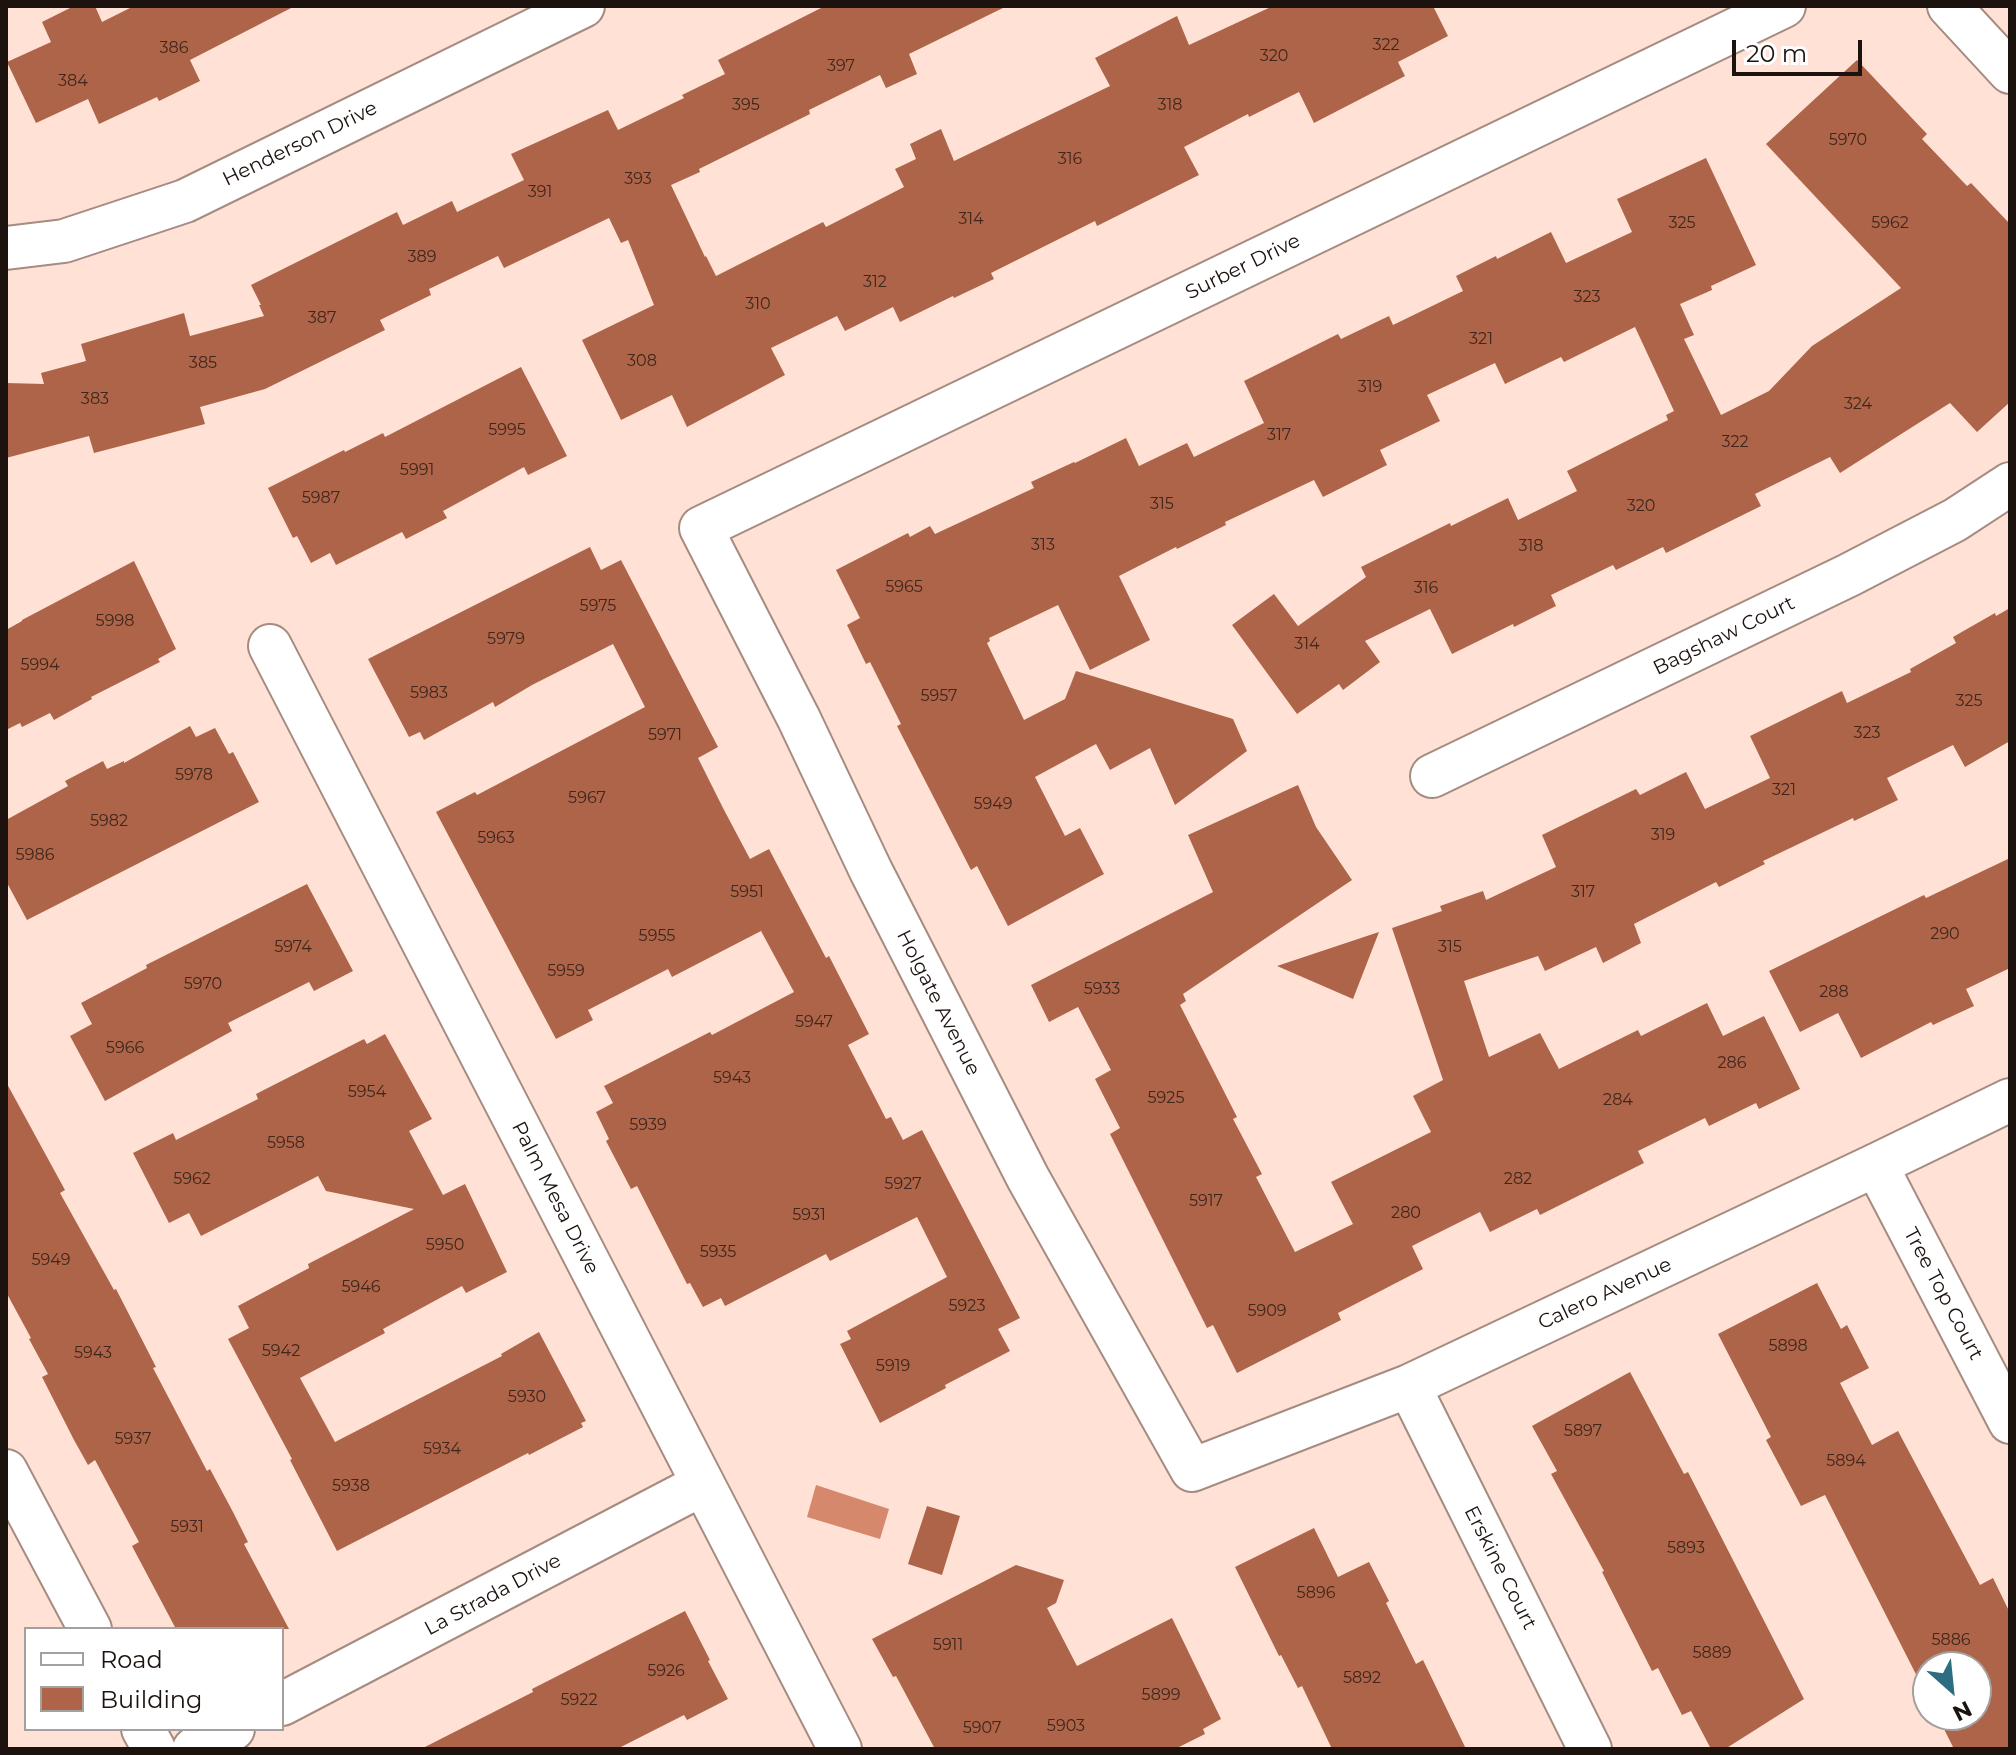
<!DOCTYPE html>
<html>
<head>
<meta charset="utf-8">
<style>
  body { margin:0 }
  #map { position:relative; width:2016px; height:1755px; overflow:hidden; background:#ffe1d6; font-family:Montserrat,sans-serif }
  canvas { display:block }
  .frame { position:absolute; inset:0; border:8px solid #1c120e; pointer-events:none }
  .legend { position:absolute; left:24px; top:1627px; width:260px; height:104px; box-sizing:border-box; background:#fff; border:2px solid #a4a09f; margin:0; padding:10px 14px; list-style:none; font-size:24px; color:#1c120e }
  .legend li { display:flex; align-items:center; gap:16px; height:40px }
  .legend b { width:40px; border:2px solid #a4a09f }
  .north { position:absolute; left:1912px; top:1651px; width:80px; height:80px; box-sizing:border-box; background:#fff; border:2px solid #a4a09f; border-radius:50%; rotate:153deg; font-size:22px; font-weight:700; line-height:32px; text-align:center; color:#1c120e }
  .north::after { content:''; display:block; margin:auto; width:28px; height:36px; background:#2c6d81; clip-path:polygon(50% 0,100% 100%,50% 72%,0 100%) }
  .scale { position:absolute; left:1732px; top:40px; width:130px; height:36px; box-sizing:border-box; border:4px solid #1c120e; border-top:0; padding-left:10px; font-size:24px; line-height:28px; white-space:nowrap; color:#1c120e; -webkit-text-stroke:6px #fff; paint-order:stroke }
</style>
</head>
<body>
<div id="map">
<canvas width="2016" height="1755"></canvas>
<div class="frame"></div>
<ul class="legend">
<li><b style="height:10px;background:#fff"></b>Road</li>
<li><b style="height:22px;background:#ad6448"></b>Building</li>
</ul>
<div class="north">N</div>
<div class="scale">20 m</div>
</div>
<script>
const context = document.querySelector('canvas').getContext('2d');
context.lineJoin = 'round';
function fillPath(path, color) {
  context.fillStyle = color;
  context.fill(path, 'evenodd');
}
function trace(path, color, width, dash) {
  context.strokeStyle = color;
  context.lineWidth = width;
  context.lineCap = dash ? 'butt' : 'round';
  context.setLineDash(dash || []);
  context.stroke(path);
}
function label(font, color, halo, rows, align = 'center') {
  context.font = font + ' Montserrat,sans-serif';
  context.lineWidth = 6;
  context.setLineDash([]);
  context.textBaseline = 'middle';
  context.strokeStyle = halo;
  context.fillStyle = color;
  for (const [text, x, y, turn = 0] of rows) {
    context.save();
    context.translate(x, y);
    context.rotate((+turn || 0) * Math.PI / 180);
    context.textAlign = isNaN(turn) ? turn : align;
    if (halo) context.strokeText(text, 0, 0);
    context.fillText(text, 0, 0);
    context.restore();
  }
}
fillPath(new Path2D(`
  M 816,1485 L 889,1509 L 880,1539 L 807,1517 Z`), '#d5886b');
fillPath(new Path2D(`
  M 74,6 L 95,6 L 102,22 L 134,6 L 295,6 L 190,60 L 200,81 L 159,101 L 157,97 L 99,124 L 88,99 L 36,123 L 7,62 L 51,42 L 42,22 Z
  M 825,6 L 1007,6 L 909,54 L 917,74 L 886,88 L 880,75 L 809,110 L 810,114 L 699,169 L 700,172 L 671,185 L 705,257 L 706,256 L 716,276 L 823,222 L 826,227 L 904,187 L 895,169 L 916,159 L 910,144 L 941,129 L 954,161 L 1110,86 L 1095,58 L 1177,16 L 1189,45 L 1273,6 L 1433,6 L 1448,36 L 1398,62 L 1405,76 L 1314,123 L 1299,92 L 1249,117 L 1248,114 L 1184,147 L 1199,175 L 1097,226 L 1095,221 L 991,273 L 994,279 L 954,298 L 953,296 L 900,322 L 893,307 L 845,331 L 837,316 L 771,348 L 785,375 L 687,427 L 672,395 L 621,420 L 582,340 L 654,305 L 628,240 L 621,243 L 609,218 L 504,268 L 498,256 L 429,289 L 431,295 L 380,320 L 385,330 L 265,389 L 200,407 L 205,424 L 94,453 L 89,436 L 6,458 L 6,383 L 44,384 L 41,373 L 86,361 L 81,344 L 184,313 L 190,336 L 264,316 L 259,305 L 261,305 L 251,285 L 397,212 L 403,225 L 452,201 L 457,212 L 524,180 L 511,154 L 608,110 L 618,130 L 684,98 L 682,95 L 725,74 L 718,60 Z
  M 1857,60 L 1927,134 L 1922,139 L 1967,186 L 1971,183 L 2010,224 L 2010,402 L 1977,432 L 1950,403 L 1840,473 L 1830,457 L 1755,494 L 1761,506 L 1666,553 L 1663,547 L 1616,570 L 1613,565 L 1551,595 L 1556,606 L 1514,627 L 1513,624 L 1452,654 L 1430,609 L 1365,641 L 1380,662 L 1343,690 L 1339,684 L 1297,714 L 1232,625 L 1274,594 L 1298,626 L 1366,577 L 1361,567 L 1450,523 L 1451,526 L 1508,498 L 1518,520 L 1577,491 L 1567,471 L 1668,420 L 1666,415 L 1674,411 L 1635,327 L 1564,362 L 1561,357 L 1505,384 L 1495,363 L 1427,395 L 1440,421 L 1380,450 L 1387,465 L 1323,497 L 1314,480 L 1225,522 L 1226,525 L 1177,549 L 1176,547 L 1119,576 L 1150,640 L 1090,670 L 1058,605 L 989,638 L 990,641 L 987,643 L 1024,720 L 1065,699 L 1076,671 L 1233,719 L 1247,751 L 1175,805 L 1150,748 L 1110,770 L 1096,744 L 1035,777 L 1065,836 L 1080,828 L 1104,874 L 1008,926 L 977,866 L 971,870 L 897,726 L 901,724 L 870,662 L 866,664 L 847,625 L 860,618 L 836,570 L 908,533 L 910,537 L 930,526 L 935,534 L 1034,488 L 1031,482 L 1074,462 L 1075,463 L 1126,438 L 1139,466 L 1187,443 L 1194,457 L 1264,423 L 1244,381 L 1338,334 L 1341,339 L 1389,316 L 1393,325 L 1463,291 L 1456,276 L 1496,256 L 1497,259 L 1551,232 L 1566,263 L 1632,232 L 1617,199 L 1706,158 L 1756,265 L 1711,286 L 1712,290 L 1680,304 L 1694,335 L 1684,339 L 1721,415 L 1769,391 L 1812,346 L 1901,288 L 1766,144 Z
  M 521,367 L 567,456 L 528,475 L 524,467 L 443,511 L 447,518 L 406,539 L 402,532 L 336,565 L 330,553 L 311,563 L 297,536 L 293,538 L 268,488 L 344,450 L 345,452 L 383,433 L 385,437 Z
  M 590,547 L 601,570 L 621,560 L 718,747 L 698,758 L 723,808 L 750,859 L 769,849 L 826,958 L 829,956 L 869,1034 L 848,1045 L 886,1119 L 891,1117 L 903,1140 L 922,1130 L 1020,1318 L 998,1329 L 1010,1351 L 945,1385 L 946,1388 L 880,1423 L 840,1344 L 851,1339 L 847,1331 L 947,1277 L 917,1217 L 830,1261 L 826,1254 L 725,1306 L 721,1298 L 703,1307 L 690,1283 L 687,1284 L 637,1186 L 631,1189 L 606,1141 L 609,1139 L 596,1112 L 613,1103 L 604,1086 L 710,1032 L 712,1035 L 794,992 L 761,931 L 672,977 L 668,969 L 588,1010 L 593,1020 L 556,1039 L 436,812 L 475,792 L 477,795 L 645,707 L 613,644 L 532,685 L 495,707 L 493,702 L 424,740 L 420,732 L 409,737 L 368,659 Z
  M 134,561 L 176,649 L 158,659 L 160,662 L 91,697 L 92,699 L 54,720 L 50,713 L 22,727 L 20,723 L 6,730 L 6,630 L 22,621 L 22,620 Z
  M 2010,608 L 2010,741 L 1965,767 L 1953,745 L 1887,778 L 1898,800 L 1854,821 L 1853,818 L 1763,861 L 1765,864 L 1719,887 L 1716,882 L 1634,924 L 1641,943 L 1603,963 L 1596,947 L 1545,971 L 1538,956 L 1464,981 L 1489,1057 L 1540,1033 L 1559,1069 L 1638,1030 L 1641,1036 L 1707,1003 L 1723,1036 L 1764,1016 L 1800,1089 L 1759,1109 L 1756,1103 L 1709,1126 L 1705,1118 L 1638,1151 L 1644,1163 L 1540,1215 L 1537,1209 L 1490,1232 L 1480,1212 L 1412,1246 L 1423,1269 L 1338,1313 L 1341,1320 L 1237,1373 L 1213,1325 L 1207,1328 L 1110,1134 L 1120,1128 L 1095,1079 L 1111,1070 L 1078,1007 L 1049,1022 L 1031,985 L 1213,892 L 1188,835 L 1298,785 L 1316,827 L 1352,880 L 1183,994 L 1186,1001 L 1180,1005 L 1237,1117 L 1233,1119 L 1262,1174 L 1256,1177 L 1295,1252 L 1353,1224 L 1331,1182 L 1431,1132 L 1413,1096 L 1443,1080 L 1392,928 L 1442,911 L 1440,906 L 1483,891 L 1486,900 L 1556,867 L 1542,835 L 1636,789 L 1640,795 L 1686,772 L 1705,809 L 1770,778 L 1750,736 L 1842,691 L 1847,703 L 1911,672 L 1910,669 L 1956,643 L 1953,637 L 1995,613 L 1996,616 Z
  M 190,726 L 196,737 L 215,728 L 229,754 L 233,752 L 259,802 L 27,920 L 6,881 L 6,820 L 68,786 L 65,781 L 103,761 L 107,769 L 124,761 L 124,763 Z
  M 2010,858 L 2010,968 L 1966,989 L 1974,1006 L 1933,1025 L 1931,1022 L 1861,1058 L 1838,1013 L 1800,1032 L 1769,971 L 1924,895 L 1926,898 Z
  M 307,884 L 353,971 L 314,991 L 309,982 L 228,1023 L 232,1031 L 105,1101 L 70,1036 L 92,1024 L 81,1003 L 147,968 L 146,965 Z
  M 1379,932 L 1353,999 L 1277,966 Z
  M 385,1034 L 432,1119 L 409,1131 L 443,1195 L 465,1184 L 507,1272 L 466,1293 L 462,1286 L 383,1329 L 385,1333 L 300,1378 L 335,1442 L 502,1356 L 501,1354 L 539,1332 L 586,1421 L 581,1423 L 583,1427 L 529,1455 L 528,1453 L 337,1551 L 290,1460 L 292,1459 L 228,1339 L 249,1328 L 238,1306 L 309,1268 L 308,1264 L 414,1209 L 326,1191 L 318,1176 L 201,1236 L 189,1213 L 169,1223 L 133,1153 L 173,1133 L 176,1140 L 258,1099 L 256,1094 L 364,1039 L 367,1044 Z
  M 6,1082 L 65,1190 L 60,1193 L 114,1290 L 116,1289 L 156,1367 L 153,1368 L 207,1471 L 210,1469 L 233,1512 L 248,1542 L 244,1544 L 289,1629 L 176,1629 L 132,1546 L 139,1542 L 95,1460 L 88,1465 L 74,1440 L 42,1377 L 48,1374 L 29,1339 L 31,1338 L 6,1292 Z
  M 1817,1283 L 1841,1329 L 1847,1325 L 1869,1368 L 1840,1383 L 1872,1445 L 1898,1431 L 1980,1585 L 1993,1578 L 2010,1613 L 2010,1749 L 1954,1749 L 1937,1715 L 1976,1715 L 1976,1667 L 1928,1667 L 1928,1698 L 1825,1495 L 1801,1506 L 1766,1440 L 1771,1437 L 1718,1334 Z
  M 1630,1372 L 1684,1474 L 1688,1472 L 1804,1699 L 1725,1749 L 1711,1749 L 1691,1711 L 1682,1715 L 1658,1668 L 1652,1671 L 1602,1572 L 1604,1571 L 1551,1474 L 1557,1471 L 1532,1426 Z
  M 927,1506 L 960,1516 L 942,1575 L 908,1564 Z
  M 1314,1528 L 1338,1577 L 1369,1562 L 1389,1601 L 1386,1603 L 1416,1664 L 1423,1660 L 1466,1749 L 1332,1749 L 1302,1686 L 1298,1688 L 1281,1655 L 1279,1656 L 1235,1567 Z
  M 1016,1565 L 1064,1580 L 1056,1603 L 1047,1608 L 1077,1666 L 1172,1618 L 1221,1719 L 1203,1729 L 1205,1734 L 1175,1749 L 935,1749 L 896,1676 L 893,1677 L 872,1639 Z
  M 685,1611 L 710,1660 L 708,1661 L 728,1699 L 687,1720 L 684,1715 L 617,1749 L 421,1749 L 533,1692 L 532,1689 Z`), '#ad6448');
const minor = new Path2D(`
  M 1784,6 L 701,528 L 799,719 L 871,871 L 1028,1178 L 1192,1470 L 1409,1386 L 1876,1165 L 2010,1100
  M 1949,6 L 2010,72
  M 6,248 L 64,241 L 185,201 L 583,6
  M 270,646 L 840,1749
  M 1432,776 L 1849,575 L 1955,520 L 2010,484
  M 1876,1165 L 2010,1422
  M 1409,1386 L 1590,1749
  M 6,1471 L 90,1629
  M 282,1704 L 703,1484
  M 143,1729 L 154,1749
  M 194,1749 L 233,1729`);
trace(minor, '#a68b81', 46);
trace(minor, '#fff', 42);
label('16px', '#40261c', null, [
  ["322",1386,45],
  ["386",174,48],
  ["320",1274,56],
  ["397",841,66],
  ["384",73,81],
  ["395",746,105],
  ["318",1170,105],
  ["5970",1848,140],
  ["316",1070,159],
  ["393",638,179],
  ["391",540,192],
  ["314",971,219],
  ["325",1682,223],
  ["5962",1890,223],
  ["389",422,257],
  ["312",875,282],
  ["323",1587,297],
  ["310",758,304],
  ["387",322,318],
  ["321",1481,339],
  ["308",642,361],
  ["385",203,363],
  ["319",1370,387],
  ["383",95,399],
  ["324",1858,404],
  ["5995",507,430],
  ["317",1279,435],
  ["322",1735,442],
  ["5991",417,470],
  ["5987",321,498],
  ["315",1162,504],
  ["320",1641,506],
  ["313",1043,545],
  ["318",1531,546],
  ["5965",904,587],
  ["316",1426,588],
  ["5975",598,606],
  ["5998",115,621],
  ["5979",506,639],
  ["314",1307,644],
  ["5994",40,665],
  ["5983",429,693],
  ["5957",939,696],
  ["325",1969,701],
  ["323",1867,733],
  ["5971",665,735],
  ["5978",194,775],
  ["321",1784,790],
  ["5967",587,798],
  ["5949",993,804],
  ["5982",109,821],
  ["319",1663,835],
  ["5963",496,838],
  ["5986",35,855],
  ["5951",747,892],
  ["317",1583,892],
  ["290",1945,934],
  ["5955",657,936],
  ["5974",293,947],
  ["315",1450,947],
  ["5959",566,971],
  ["5970",203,984],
  ["5933",1102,989],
  ["288",1834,992],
  ["5947",814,1022],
  ["5966",125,1048],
  ["286",1732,1063],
  ["5943",732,1078],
  ["5954",367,1092],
  ["5925",1166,1098],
  ["284",1618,1100],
  ["5939",648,1125],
  ["5958",286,1143],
  ["5962",192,1179],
  ["282",1518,1179],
  ["5927",903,1184],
  ["5917",1206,1201],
  ["280",1406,1213],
  ["5931",809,1215],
  ["5950",445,1245],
  ["5935",718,1252],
  ["5949",51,1260],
  ["5946",361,1287],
  ["5923",967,1306],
  ["5909",1267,1311],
  ["5898",1788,1346],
  ["5942",281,1351],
  ["5943",93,1353],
  ["5919",893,1366],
  ["5930",527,1397],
  ["5897",1583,1431],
  ["5937",133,1439],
  ["5934",442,1449],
  ["5894",1846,1461],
  ["5938",351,1486],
  ["5931",187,1527],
  ["5893",1686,1548],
  ["5896",1316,1593],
  ["5886",1951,1640],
  ["5911",948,1645],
  ["5889",1712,1653],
  ["5926",666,1671],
  ["5892",1362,1678],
  ["5899",1161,1695],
  ["5922",579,1700],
  ["5903",1066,1726],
  ["5907",982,1728]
]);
label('20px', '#1c120e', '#fff', [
  ["Henderson Drive",300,144,-26],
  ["Surber Drive",1243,267,-26],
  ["Bagshaw Court",1724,636,-26],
  ["Holgate Avenue",938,1003,63],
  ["Palm Mesa Drive",555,1198,63],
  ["Calero Avenue",1605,1294,-25],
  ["Tree Top Court",1943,1294,62],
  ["Erskine Court",1500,1568,63],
  ["La Strada Drive",493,1595,-28]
]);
</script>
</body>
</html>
